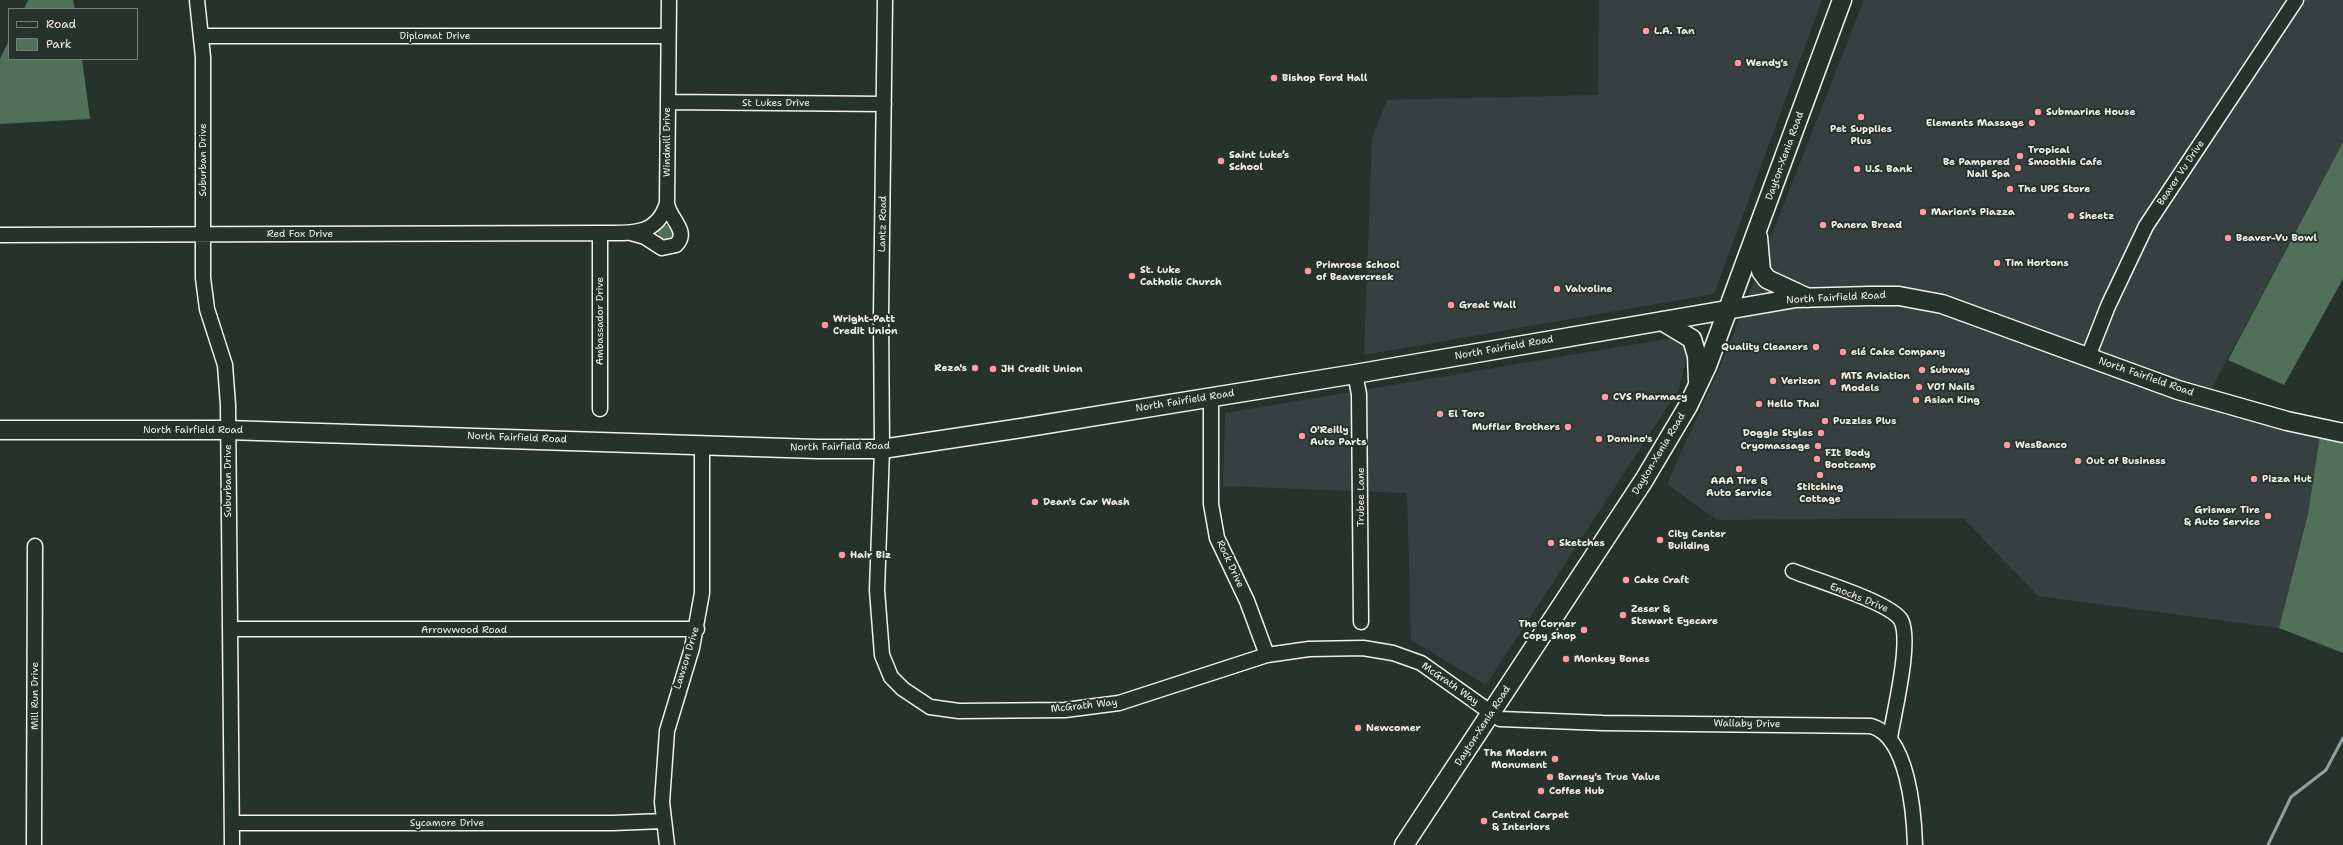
<!DOCTYPE html>
<html>
<head>
<meta charset="utf-8">
<style>
  body { margin:0 }
  #map { position:relative; width:2343px; height:845px; overflow:hidden; background:#26332d; font-family:"Shantell Sans",sans-serif }
  canvas { display:block }
  .legend { position:absolute; left:8px; top:8px; width:130px; height:52px; box-sizing:border-box; background:#26332d; border:1px solid #787f78; margin:0; padding:5px 7px; list-style:none; font-size:12px; color:#f4f1e8 }
  .legend li { display:flex; align-items:center; gap:8px; height:20px }
  .legend b { width:20px; border:1px solid #787f78 }
</style>
</head>
<body>
<div id="map">
<canvas width="2343" height="845"></canvas>
<ul class="legend">
<li><b style="height:5px;background:#26332d"></b>Road</li>
<li><b style="height:11px;background:#50705a"></b>Park</li>
</ul>
</div>
<script>
const context = document.querySelector('canvas').getContext('2d');
context.lineJoin = 'round';
function fillPath(path, color) {
  context.fillStyle = color;
  context.fill(path, 'evenodd');
}
function trace(path, color, width, dash) {
  context.strokeStyle = color;
  context.lineWidth = width;
  context.lineCap = dash ? 'butt' : 'round';
  context.setLineDash(dash || []);
  context.stroke(path);
}
function label(font, color, halo, rows, align = 'center') {
  context.font = font + ' "Shantell Sans",sans-serif';
  context.lineWidth = 4;
  context.setLineDash([]);
  context.textBaseline = 'middle';
  context.strokeStyle = halo;
  context.fillStyle = color;
  for (const [text, x, y, turn = 0] of rows) {
    context.save();
    context.translate(x, y);
    context.rotate((+turn || 0) * Math.PI / 180);
    context.textAlign = isNaN(turn) ? turn : align;
    if (halo) context.strokeText(text, 0, 0);
    context.fillText(text, 0, 0);
    context.restore();
  }
}
fillPath(new Path2D(`
  M 1599,0 L 1822,0 L 1714,294 L 1364,355 L 1372,138 L 1387,100 L 1598,95 Z
  M 1864,0 L 2343,0 L 2343,142 L 2207,397 L 2321,428 L 2308,514 L 2279,628 L 2038,596 L 1963,518 L 1717,520 L 1667,484 L 1722,362 Z
  M 1673,338 L 1689,346 L 1679,389 L 1486,685 L 1411,640 L 1407,493 L 1223,486 L 1225,413 Z`), '#364040');
fillPath(new Path2D(`
  M 28,0 L 73,0 L 75,9 L 24,9 Z
  M 9,40 L 9,59 L 82,59 L 90,119 L 0,124 L 0,59 Z
  M 2343,142 L 2343,279 L 2284,385 L 2228,360 Z
  M658 233a8 8 0 1 1 16 0a8 8 0 1 1-16 0Z
  M 2321,428 L 2343,433 L 2343,653 L 2279,628 L 2308,514 Z`), '#50705a');
trace(new Path2D(`
  M 2268,845 L 2291,797 L 2326,770 L 2343,738`), '#8f9fa1', 3);
const minor = new Path2D(`
  M 197,0 L 203,57 L 203,278 L 207,309 L 225,365 L 228,405 L 232,845
  M 885,0 L 881,315 L 882,449 L 877,590 L 882,655 L 891,677 L 903,689 L 930,707 L 959,711 L 1065,710 L 1119,703 L 1267,655 L 1309,649 L 1363,648 L 1393,653 L 1421,663 L 1500,719 L 1603,723 L 1871,726 C 1908,736 1914,812 1915,845
  M 202,36 L 668,36
  M 668,102 L 884,104
  M 600,233 L 600,409
  M 631,233 L 645,237 L 662,248 L 676,245 C 690,231 669,219 667,203
  M 0,235 L 600,233 C 629,233 657,237 667,203 L 669,0
  M 2088,357 L 2108,306 L 2146,226 L 2296,0
  M 1355,374 L 1359,394 L 1361,622
  M 1211,396 L 1211,504 L 1217,538 L 1247,601 L 1267,655
  M 1793,571 C 1815,580 1890,602 1901,620 C 1912,641 1894,712 1890,738
  M 231,629 L 697,629
  M 232,823 L 613,823 L 663,821
  M 34,845 L 35,546
  M 667,845 L 662,802 L 667,731 L 692,648 L 702,593 L 702,446`);
const major = new Path2D(`
  M 1758,237 L 1761,271 L 1767,279 L 1808,298
  M 1662,321 L 1692,339 L 1697,356 L 1698,381
  M 0,430 L 227,430 L 817,449 L 882,449 L 1028,427 L 1355,374 L 1796,298 L 1869,296 L 1899,296 L 1942,304 L 2178,390 L 2287,421 L 2343,433
  M 1404,845 L 1644,480 L 1688,406 L 1707,366 L 1842,0`);
trace(minor, '#f4f1e8', 17);
trace(major, '#f4f1e8', 21);
trace(minor, '#26332d', 14);
trace(major, '#26332d', 18);
for (const [x, y, r, color] of [
  [1646,31,4,"#ff9aa2"],
  [1738,63,4,"#ff9aa2"],
  [1274,78,4,"#ff9aa2"],
  [2038,112,4,"#ff9aa2"],
  [1861,117,4,"#ff9aa2"],
  [2032,123,4,"#ff9aa2"],
  [2020,156,4,"#ff9aa2"],
  [1221,161,4,"#ff9aa2"],
  [2018,168,4,"#ff9aa2"],
  [1857,169,4,"#ff9aa2"],
  [2010,189,4,"#ff9aa2"],
  [1923,212,4,"#ff9aa2"],
  [2071,216,4,"#ff9aa2"],
  [1823,225,4,"#ff9aa2"],
  [2228,238,4,"#ff9aa2"],
  [1997,263,4,"#ff9aa2"],
  [1308,271,4,"#ff9aa2"],
  [1132,276,4,"#ff9aa2"],
  [1557,289,4,"#ff9aa2"],
  [1451,305,4,"#ff9aa2"],
  [825,325,4,"#ff9aa2"],
  [1816,347,4,"#ff9aa2"],
  [1843,352,4,"#ff9aa2"],
  [975,368,4,"#ff9aa2"],
  [993,369,4,"#ff9aa2"],
  [1922,370,4,"#ff9aa2"],
  [1773,381,4,"#ff9aa2"],
  [1833,382,4,"#ff9aa2"],
  [1919,387,4,"#ff9aa2"],
  [1605,397,4,"#ff9aa2"],
  [1916,400,4,"#ff9aa2"],
  [1759,404,4,"#ff9aa2"],
  [1440,414,4,"#ff9aa2"],
  [1825,421,4,"#ff9aa2"],
  [1568,427,4,"#ff9aa2"],
  [1821,433,4,"#ff9aa2"],
  [1302,436,4,"#ff9aa2"],
  [1599,439,4,"#ff9aa2"],
  [2007,445,4,"#ff9aa2"],
  [1818,446,4,"#ff9aa2"],
  [1817,459,4,"#ff9aa2"],
  [2078,461,4,"#ff9aa2"],
  [1739,469,4,"#ff9aa2"],
  [1820,475,4,"#ff9aa2"],
  [2254,479,4,"#ff9aa2"],
  [1035,502,4,"#ff9aa2"],
  [2268,516,4,"#ff9aa2"],
  [1660,540,4,"#ff9aa2"],
  [1551,543,4,"#ff9aa2"],
  [842,555,4,"#ff9aa2"],
  [1626,580,4,"#ff9aa2"],
  [1623,615,4,"#ff9aa2"],
  [1584,630,4,"#ff9aa2"],
  [1566,659,4,"#ff9aa2"],
  [1358,728,4,"#ff9aa2"],
  [1555,759,4,"#ff9aa2"],
  [1550,777,4,"#ff9aa2"],
  [1541,791,4,"#ff9aa2"],
  [1484,821,4,"#ff9aa2"]
]) {
  const dot = new Path2D();
  dot.arc(x, y, r, 0, 2 * Math.PI);
  context.fillStyle = color;
  context.fill(dot);
  trace(dot, '#26332d', 1.5);
}
label('bold 10px', '#f4f1e8', '#26332d', [
  ["L.A. Tan",1654,31],
  ["Wendy's",1746,63],
  ["Bishop Ford Hall",1282,78],
  ["Submarine House",2046,112],
  ["Elements Massage",2024,123,"right"],
  ["Pet Supplies",1861,129,"center"],
  ["Plus",1861,141,"center"],
  ["Tropical",2028,150],
  ["Smoothie Cafe",2028,162],
  ["Saint Luke’s",1229,155],
  ["School",1229,167],
  ["Be Pampered",2010,162,"right"],
  ["Nail Spa",2010,174,"right"],
  ["U.S. Bank",1865,169],
  ["The UPS Store",2018,189],
  ["Marion's Piazza",1931,212],
  ["Sheetz",2079,216],
  ["Panera Bread",1831,225],
  ["Beaver-Vu Bowl",2236,238],
  ["Tim Hortons",2005,263],
  ["Primrose School",1316,265],
  ["of Beavercreek",1316,277],
  ["St. Luke",1140,270],
  ["Catholic Church",1140,282],
  ["Valvoline",1565,289],
  ["Great Wall",1459,305],
  ["Wright-Patt",833,319],
  ["Credit Union",833,331],
  ["Quality Cleaners",1808,347,"right"],
  ["elé Cake Company",1851,352],
  ["Reza's",967,368,"right"],
  ["JH Credit Union",1001,369],
  ["Subway",1930,370],
  ["MTS Aviation",1841,376],
  ["Models",1841,388],
  ["Verizon",1781,381],
  ["V01 Nails",1927,387],
  ["CVS Pharmacy",1613,397],
  ["Asian King",1924,400],
  ["Hello Thai",1767,404],
  ["El Toro",1448,414],
  ["Puzzles Plus",1833,421],
  ["Muffler Brothers",1560,427,"right"],
  ["O'Reilly",1310,430],
  ["Auto Parts",1310,442],
  ["Doggie Styles",1813,433,"right"],
  ["Domino's",1607,439],
  ["WesBanco",2015,445],
  ["Cryomassage",1810,446,"right"],
  ["FIt Body",1825,453],
  ["Bootcamp",1825,465],
  ["Out of Business",2086,461],
  ["Pizza Hut",2262,479],
  ["AAA Tire &",1739,481,"center"],
  ["Auto Service",1739,493,"center"],
  ["Stitching",1820,487,"center"],
  ["Cottage",1820,499,"center"],
  ["Dean's Car Wash",1043,502],
  ["Grismer Tire",2260,510,"right"],
  ["& Auto Service",2260,522,"right"],
  ["City Center",1668,534],
  ["Building",1668,546],
  ["Sketches",1559,543],
  ["Hair Biz",850,555],
  ["Cake Craft",1634,580],
  ["Zeser &",1631,609],
  ["Stewart Eyecare",1631,621],
  ["The Corner",1576,624,"right"],
  ["Copy Shop",1576,636,"right"],
  ["Monkey Bones",1574,659],
  ["Newcomer",1366,728],
  ["The Modern",1547,753,"right"],
  ["Monument",1547,765,"right"],
  ["Barney's True Value",1558,777],
  ["Coffee Hub",1549,791],
  ["Central Carpet",1492,815],
  ["& Interiors",1492,827]
], 'left');
label('10px', '#f4f1e8', '#26332d', [
  ["Diplomat Drive",435,36],
  ["St Lukes Drive",776,103],
  ["Windmill Drive",667,142,-90],
  ["Dayton-Xenia Road",1785,156,-70],
  ["Suburban Drive",203,160,-90],
  ["Beaver Vu Drive",2181,173,-56],
  ["Lantz Road",883,224,-89],
  ["Red Fox Drive",300,234],
  ["North Fairfield Road",1836,298,-3],
  ["Ambassador Drive",600,321,-90],
  ["North Fairfield Road",1504,348,-10],
  ["North Fairfield Road",2146,377,19],
  ["North Fairfield Road",1185,401,-9],
  ["North Fairfield Road",193,430],
  ["North Fairfield Road",517,438,2],
  ["North Fairfield Road",840,447,-1],
  ["Dayton-Xenia Road",1659,454,-59],
  ["Suburban Drive",228,481,-90],
  ["Trubee Lane",1361,497,-90],
  ["Rock Drive",1230,564,65],
  ["Enochs Drive",1859,598,22],
  ["Arrowwood Road",464,630],
  ["Lawson Drive",687,658,-73],
  ["McGrath Way",1450,684,35],
  ["Mill Run Drive",35,696,-90],
  ["McGrath Way",1084,706,-6],
  ["Wallaby Drive",1747,724,1],
  ["Dayton-Xenia Road",1483,726,-57],
  ["Sycamore Drive",447,823]
]);
</script>
</body>
</html>
